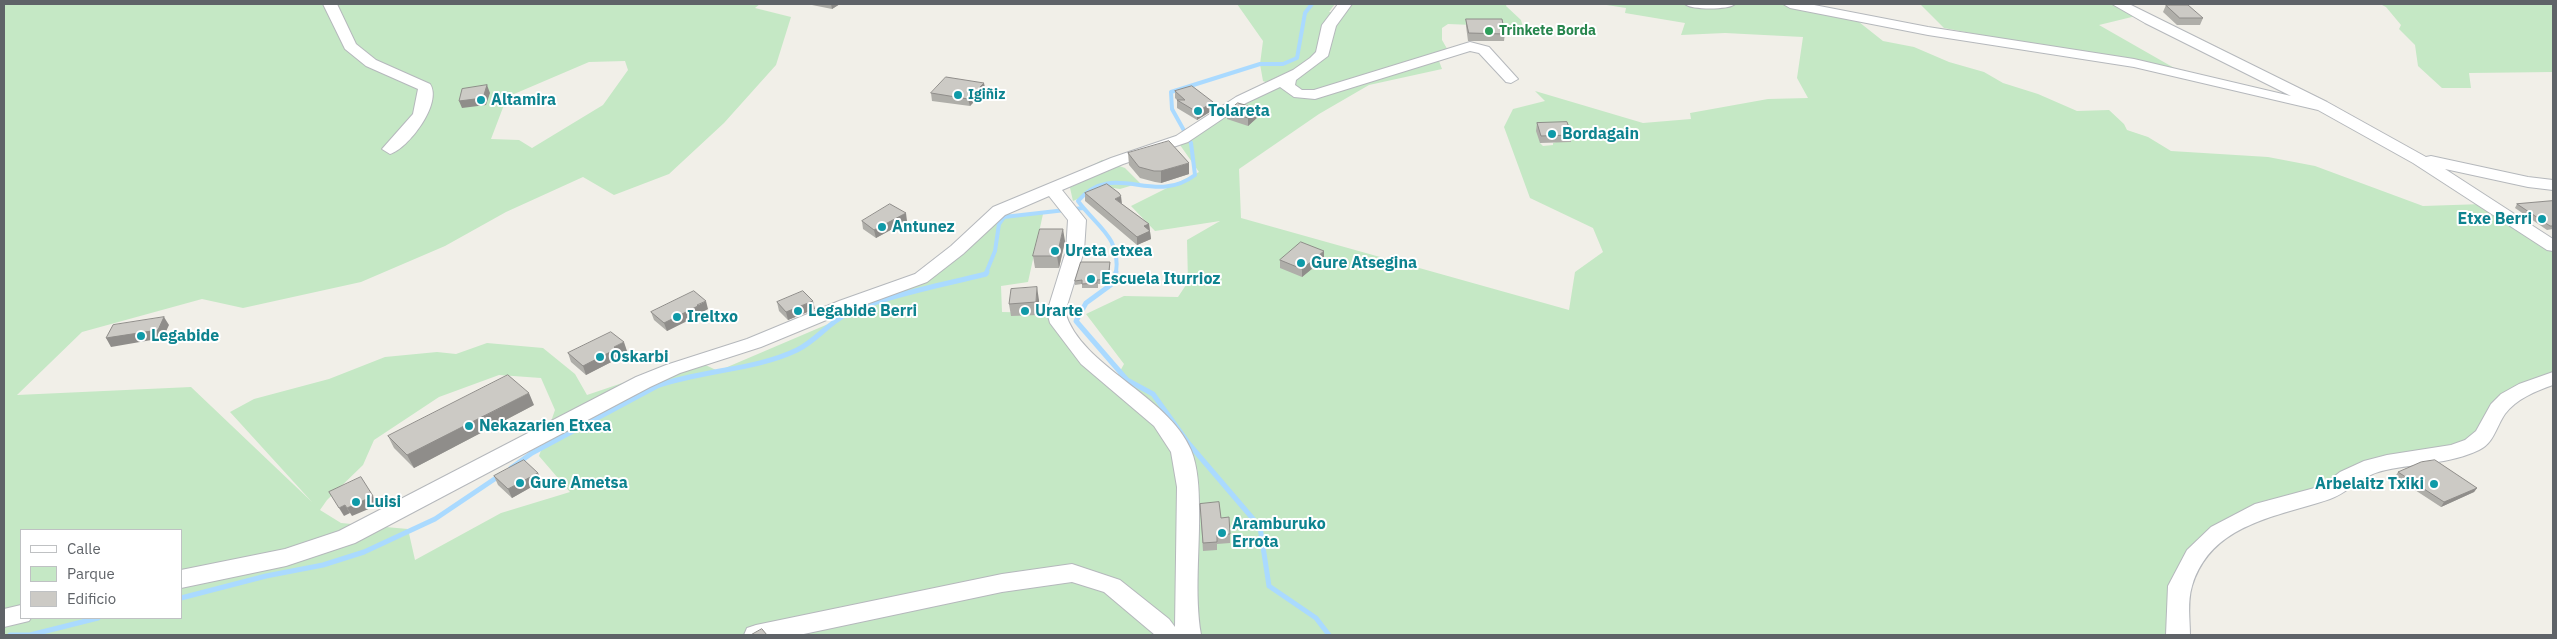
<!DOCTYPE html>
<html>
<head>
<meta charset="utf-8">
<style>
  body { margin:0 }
  #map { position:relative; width:2557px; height:639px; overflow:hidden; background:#f1efe8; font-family:"IBM Plex Sans",sans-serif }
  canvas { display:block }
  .frame { position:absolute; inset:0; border:5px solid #5f6368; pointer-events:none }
  .legend { position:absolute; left:20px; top:529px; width:162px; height:90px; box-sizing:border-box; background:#fff; border:1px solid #bfc1c3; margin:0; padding:6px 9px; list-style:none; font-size:15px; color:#5f6368 }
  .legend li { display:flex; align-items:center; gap:10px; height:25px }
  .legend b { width:25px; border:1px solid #bfc1c3 }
</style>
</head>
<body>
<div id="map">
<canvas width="2557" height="639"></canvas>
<div class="frame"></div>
<ul class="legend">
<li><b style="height:6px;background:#fff"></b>Calle</li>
<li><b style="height:14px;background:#c5e8c5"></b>Parque</li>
<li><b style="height:14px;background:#cccac5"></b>Edificio</li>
</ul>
</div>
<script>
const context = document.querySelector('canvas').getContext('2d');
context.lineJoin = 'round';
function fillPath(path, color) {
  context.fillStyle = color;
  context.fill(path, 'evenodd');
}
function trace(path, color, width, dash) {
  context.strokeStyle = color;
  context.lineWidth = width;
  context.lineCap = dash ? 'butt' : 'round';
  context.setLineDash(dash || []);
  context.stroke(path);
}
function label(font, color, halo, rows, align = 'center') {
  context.font = font + ' "IBM Plex Sans",sans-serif';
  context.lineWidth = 4;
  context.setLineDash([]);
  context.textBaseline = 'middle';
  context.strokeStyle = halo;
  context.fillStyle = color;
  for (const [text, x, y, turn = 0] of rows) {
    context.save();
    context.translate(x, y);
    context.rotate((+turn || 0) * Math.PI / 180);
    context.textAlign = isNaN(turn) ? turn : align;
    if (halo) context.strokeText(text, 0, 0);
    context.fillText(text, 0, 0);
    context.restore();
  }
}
fillPath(new Path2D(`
  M 4,4 L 760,4 L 755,8 L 791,17 L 776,65 L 724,123 L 669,174 L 614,195 L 583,177 L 506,212 L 445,246 L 361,282 L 243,308 L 202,299 L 82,332 L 17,395 L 191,387 L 312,502 L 230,412 L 254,399 L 329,379 L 385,357 L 437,352 L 456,354 L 487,343 L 543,348 L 575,374 L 587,395 L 693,359 L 718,371 L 854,313 L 852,299 L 938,266 L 999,211 L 1012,215 L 1043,214 L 1028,282 L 1001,286 L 1002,312 L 1049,313 L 1053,328 L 1113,384 L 1124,364 L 1086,314 L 1124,296 L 1178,297 L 1188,282 L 1187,240 L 1220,221 L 1155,231 L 1131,206 L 1199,172 L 1180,145 L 1253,97 L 1275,86 L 1263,81 L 1260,64 L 1263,41 L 1237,4 L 1335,4 L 1329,12 L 1342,12 L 1351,4 L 1507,4 L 1506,6 L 1521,20 L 1523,27 L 1448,24 L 1442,28 L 1442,40 L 1449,52 L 1429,57 L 1439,61 L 1442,69 L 1369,85 L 1319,114 L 1239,169 L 1241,218 L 1569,310 L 1575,272 L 1603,252 L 1593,228 L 1530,198 L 1504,127 L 1513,109 L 1545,101 L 1535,91 L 1643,123 L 1691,119 L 1690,113 L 1768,99 L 1808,98 L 1797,78 L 1803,37 L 1725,33 L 1681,35 L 1685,23 L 1625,13 L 1626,8 L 1600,4 L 1684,4 L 1705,7 L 1730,4 L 1782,4 L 1859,22 L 1883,41 L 1914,47 L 1949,62 L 1984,72 L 2003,83 L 2038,94 L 2077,111 L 2109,110 L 2124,124 L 2127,130 L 2148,137 L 2171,151 L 2268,157 L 2315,166 L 2423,206 L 2483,204 L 2553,250 L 2553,372 L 2502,404 L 2473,444 L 2387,462 L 2209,540 L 2180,587 L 2177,635 L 4,635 ZM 625,61 L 628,70 L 603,105 L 532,148 L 519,140 L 491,139 L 507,97 L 589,62 ZM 1564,127 L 1588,132 L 1593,137 L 1569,138 L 1553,143 L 1553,145 L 1543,146 L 1540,143 ZM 499,375 L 541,378 L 555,410 L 539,456 L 570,492 L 501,513 L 415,560 L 408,529 L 341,523 L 320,510 L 327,500 L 363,465 L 374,440 L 439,397 ZM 21,530 L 181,530 L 181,618 L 21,618 Z
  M 1920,4 L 2119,4 L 2140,15 L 2099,25 L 2183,73 L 1944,28 Z
  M 2380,4 L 2553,4 L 2553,72 L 2469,73 L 2471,88 L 2442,88 L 2418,66 L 2415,45 L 2399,29 L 2401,25 L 2386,7 Z
  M 1102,160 L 1125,168 L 1140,183 L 1120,189 L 1106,187 L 1073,201 L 1068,179 Z`), '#c5e8c5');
trace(new Path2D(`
  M 986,273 L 995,251 L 999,224 L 1004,217 L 1083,208
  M 1116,273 C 1121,237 1097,227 1078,201 C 1114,159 1153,207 1195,175 L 1191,143 L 1172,109 L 1171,92 L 1260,64 L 1283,64 L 1297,58 L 1305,13 L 1312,4`), '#aadaff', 4);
trace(new Path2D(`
  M 1116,272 L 1112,284 L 1086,303 L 1076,321 L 1127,380 L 1153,394 L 1189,444 L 1260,527 L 1269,586 L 1316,618 L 1329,635
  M 511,468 L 532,453 L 657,386 C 701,370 756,370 797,350 C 816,341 828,323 847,314 C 886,295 943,285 986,274 L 987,272
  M 181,598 L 266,576 L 323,565 L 364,552 L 435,519 L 499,476
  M 10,635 L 30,635 L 98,618`), '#aadaff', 5);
const minor = new Path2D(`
  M 323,4 L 337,4 L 356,44 L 376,60 L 430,84 C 443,103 408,149 390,154 L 382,149 L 413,114 L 418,89 L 366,66 L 345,49 Z
  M 1338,4 L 1352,4 L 1336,26 L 1328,56 L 1296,80 L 1295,85 L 1302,90 L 1314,90 L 1470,42 L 1489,47 L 1518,79 L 1511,83 L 1506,82 L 1479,53 L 1470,51 L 1315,99 L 1294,97 L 1280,87 L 1246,103 L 1188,142 L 1123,164 L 1062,190 L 1086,220 L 1084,251 L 1065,312 C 1081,367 1168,395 1191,450 C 1198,467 1199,489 1199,507 C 1200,549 1194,594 1201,635 L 1155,635 L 1104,592 L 1072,582 L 1002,592 L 799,635 L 744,635 L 747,628 L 756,625 L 1002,574 L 1072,564 L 1120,580 L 1169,619 L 1175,627 L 1177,487 L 1171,452 L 1154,426 L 1081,364 L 1050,323 L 1047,312 L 1066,251 L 1068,220 L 1049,196 L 1005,215 L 963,254 L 927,282 L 853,309 L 761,347 L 680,373 L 650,387 L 355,543 L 286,566 L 181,588 L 181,570 L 285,549 L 339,531 L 636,377 L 666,365 L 747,339 L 839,301 L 915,274 L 951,246 L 993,207 L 1111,158 L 1176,136 L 1236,97 L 1293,70 L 1310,58 L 1316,52 L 1322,25 Z
  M 1685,4 L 1735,4 C 1729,10 1691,10 1685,4 Z
  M 1783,4 L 1809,4 L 1928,27 L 2134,59 L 2291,96 L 2145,23 L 2112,4 L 2129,4 L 2327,102 L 2426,157 L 2431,156 L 2528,177 L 2553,180 L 2553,190 L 2528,187 L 2445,169 L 2553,239 L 2553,251 L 2547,250 L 2413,163 L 2318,110 L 2134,67 L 1928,35 L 1790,8 Z
  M 2553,372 L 2553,385 C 2536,391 2516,399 2505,414 C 2496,427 2494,443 2479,450 C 2450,464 2417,463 2386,470 C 2360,475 2350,492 2330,499 C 2278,517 2211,523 2192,586 C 2187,602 2190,619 2190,635 L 2166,635 L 2168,586 L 2187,550 L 2211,527 L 2255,504 L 2322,486 L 2340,472 L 2364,461 L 2387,455 L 2451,445 L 2465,440 L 2476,431 L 2491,404 L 2501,394 L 2519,384 Z
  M 21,605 L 21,618 L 31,618 L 29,621 L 4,627 L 4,609 Z`);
trace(minor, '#b5b8bc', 2);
fillPath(minor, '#fff');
fillPath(new Path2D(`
  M 812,4 L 840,4 L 832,9 L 812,5 Z
  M 2166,5 L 2203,18 L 2200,25 L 2177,25 L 2163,12 Z
  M 1466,19 L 1505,34 L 1504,41 L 1468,41 L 1466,26 Z
  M 984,83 L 985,90 L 970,106 L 932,101 L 931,93 Z
  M 1175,91 L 1213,110 L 1197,120 L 1177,108 L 1177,100 L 1175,98 Z
  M 1259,109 L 1259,116 L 1248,126 L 1227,119 L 1227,112 Z
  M 1537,123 L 1572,135 L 1571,142 L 1540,143 L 1536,131 Z
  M 1128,153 L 1189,174 L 1161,183 L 1155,182 L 1140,178 L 1129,165 Z
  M 1085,193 L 1122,204 L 1149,224 L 1151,239 L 1137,245 L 1085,201 Z
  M 2553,201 L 2553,229 L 2547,230 L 2515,208 L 2517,204 Z
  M 862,221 L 907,221 L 876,238 L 863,229 Z
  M 1065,241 L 1059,268 L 1035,268 L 1033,256 Z
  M 1324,259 L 1302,277 L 1280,268 L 1280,260 Z
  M 1110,262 L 1109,284 L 1098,284 L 1098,288 L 1082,288 L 1082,284 L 1075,285 L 1075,281 Z
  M 1039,300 L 1038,315 L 1011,316 L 1009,304 Z
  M 777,302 L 815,309 L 788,320 L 779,311 Z
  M 708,309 L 700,313 L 701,314 L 667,331 L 654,320 L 651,312 Z
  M 627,351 L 618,355 L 619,358 L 586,375 L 571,362 L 568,353 Z
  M 534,405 L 414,468 L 394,448 L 388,436 Z
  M 2398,472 L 2477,488 L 2474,492 L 2441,507 L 2395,477 Z
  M 538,473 L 542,481 L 512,498 L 498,485 L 494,476 Z
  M 1200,504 L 1221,518 L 1230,534 L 1230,543 L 1217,544 L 1217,550 L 1203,551 Z`), '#afaea9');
fillPath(new Path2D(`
  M 831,4 L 840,4 L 832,9 Z
  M 984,83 L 985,90 L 970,106 L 968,99 Z
  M 487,85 L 490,93 L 486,105 L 462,108 L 459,101 Z
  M 1213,102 L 1213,110 L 1197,120 L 1197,112 Z
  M 1259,109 L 1259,116 L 1248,126 L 1248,118 Z
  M 1189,163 L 1189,174 L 1161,183 L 1161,171 Z
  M 1121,196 L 1122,204 L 1115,199 Z
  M 906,213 L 907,221 L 876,238 L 874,230 Z
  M 1149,224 L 1151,239 L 1137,245 L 1137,237 L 1144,226 Z
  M 1063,229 L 1065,241 L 1059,268 L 1057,256 Z
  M 1324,251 L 1324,259 L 1302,277 L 1302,269 Z
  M 1037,287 L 1039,300 L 1038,315 L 1036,302 Z
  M 706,301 L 708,309 L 700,313 L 701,314 L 667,331 L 664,323 Z
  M 813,301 L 815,309 L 788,320 L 786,312 Z
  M 164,317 L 169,325 L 163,338 L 111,347 L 106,338 Z
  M 624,342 L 627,351 L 618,355 L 619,358 L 586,375 L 583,366 L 614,347 Z
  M 529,393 L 534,405 L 414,468 L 407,455 Z
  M 538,473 L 542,481 L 512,498 L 508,489 Z
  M 2477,488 L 2474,492 L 2441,507 L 2444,502 Z
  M 373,496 L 378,505 L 352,516 L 347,508 Z
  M 345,505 L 350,513 L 344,516 L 339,508 Z`), '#8f8d8a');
const building = new Path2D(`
  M 2166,5 L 2188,5 L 2203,18 L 2180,18 Z
  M 1466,19 L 1502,19 L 1505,34 L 1469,33 Z
  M 946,77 L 984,83 L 968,99 L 931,93 Z
  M 487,85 L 483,98 L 459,101 L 462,89 Z
  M 1192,86 L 1213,102 L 1197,112 L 1177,100 L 1185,100 L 1175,91 Z
  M 1238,103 L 1259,109 L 1248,118 L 1227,112 Z
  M 1567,122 L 1572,135 L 1541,136 L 1537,123 Z
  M 1169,141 L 1189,163 L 1161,171 L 1154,171 L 1139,167 L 1128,153 Z
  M 1107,184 L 1119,193 L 1121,196 L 1115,199 L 1149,224 L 1144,226 L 1150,231 L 1137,237 L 1085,193 Z
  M 2553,201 L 2553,226 L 2550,226 L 2517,204 Z
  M 890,204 L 906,213 L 874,230 L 862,221 Z
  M 1040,229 L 1063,229 L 1057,256 L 1033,256 Z
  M 1301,242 L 1324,251 L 1302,269 L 1280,260 Z
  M 1081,262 L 1110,262 L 1108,279 L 1097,280 L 1097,283 L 1082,284 L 1082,280 L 1075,281 Z
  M 1037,287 L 1036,302 L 1009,304 L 1011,289 Z
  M 694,291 L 706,301 L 697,305 L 698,306 L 664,323 L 651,312 Z
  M 803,291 L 813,301 L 786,312 L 777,302 Z
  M 164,317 L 158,330 L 106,338 L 113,325 Z
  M 611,332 L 624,342 L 614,347 L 616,349 L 583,366 L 568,353 Z
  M 508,375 L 529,393 L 407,455 L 388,436 Z
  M 524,460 L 538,473 L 508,489 L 494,476 Z
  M 2435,460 L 2477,488 L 2444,502 L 2398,472 L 2421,462 Z
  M 361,477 L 373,496 L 347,508 L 345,505 L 339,508 L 329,492 Z
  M 1219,502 L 1221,518 L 1229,517 L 1230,534 L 1217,535 L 1217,542 L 1203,543 L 1200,504 Z
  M 762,629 L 767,635 L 751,635 Z`);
fillPath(building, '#cccac5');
trace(building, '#8f8d8a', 1);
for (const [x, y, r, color] of [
  [1489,31,5,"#2e9e5b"],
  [958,95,5,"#0f9aa8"],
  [481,100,5,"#0f9aa8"],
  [1198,111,5,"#0f9aa8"],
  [1552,134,5,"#0f9aa8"],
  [2542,219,5,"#0f9aa8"],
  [882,227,5,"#0f9aa8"],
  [1055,251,5,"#0f9aa8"],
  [1301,263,5,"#0f9aa8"],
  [1091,279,5,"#0f9aa8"],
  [798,311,5,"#0f9aa8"],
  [1025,311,5,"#0f9aa8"],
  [677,317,5,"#0f9aa8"],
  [141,336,5,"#0f9aa8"],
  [600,357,5,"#0f9aa8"],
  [469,426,5,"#0f9aa8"],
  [520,483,5,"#0f9aa8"],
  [2434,484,5,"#0f9aa8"],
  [356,502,5,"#0f9aa8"],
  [1222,533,5,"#0f9aa8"]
]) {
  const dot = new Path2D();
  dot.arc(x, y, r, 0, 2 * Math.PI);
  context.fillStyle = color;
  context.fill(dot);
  trace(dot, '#fff', 2);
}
label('bold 14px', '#27864d', '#fff', [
  ["Trinkete Borda",1499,31]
], 'left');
label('bold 14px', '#0d838f', '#fff', [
  ["Igiñiz",968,95]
], 'left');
label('bold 16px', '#0d838f', '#fff', [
  ["Altamira",491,100],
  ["Tolareta",1208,111],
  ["Bordagain",1562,134],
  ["Etxe Berri",2532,219,"right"],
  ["Antunez",892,227],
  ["Ureta etxea",1065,251],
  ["Gure Atsegina",1311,263],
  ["Escuela Iturrioz",1101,279],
  ["Legabide Berri",808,311],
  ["Urarte",1035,311],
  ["Ireltxo",687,317],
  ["Legabide",151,336],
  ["Oskarbi",610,357],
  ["Nekazarien Etxea",479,426],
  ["Gure Ametsa",530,483],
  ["Arbelaitz Txiki",2424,484,"right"],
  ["Luisi",366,502],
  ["Aramburuko",1232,524],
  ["Errota",1232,542]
], 'left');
</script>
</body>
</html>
